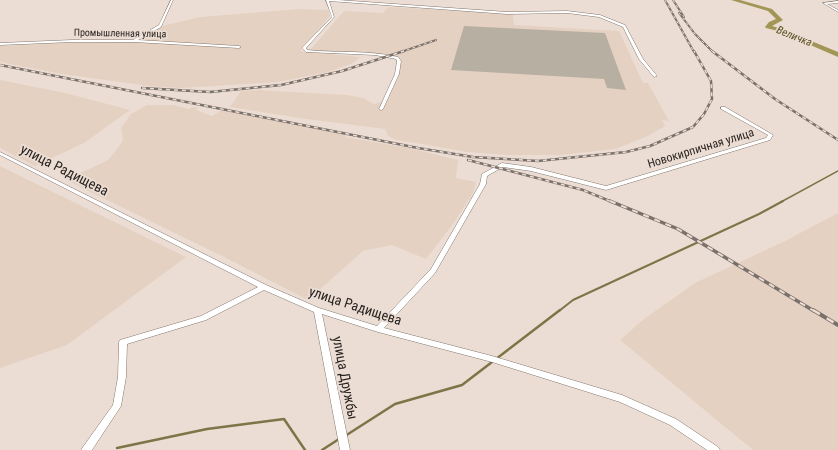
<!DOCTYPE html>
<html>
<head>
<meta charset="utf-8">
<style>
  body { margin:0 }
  canvas { display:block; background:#ebddd3 }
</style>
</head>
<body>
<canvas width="838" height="450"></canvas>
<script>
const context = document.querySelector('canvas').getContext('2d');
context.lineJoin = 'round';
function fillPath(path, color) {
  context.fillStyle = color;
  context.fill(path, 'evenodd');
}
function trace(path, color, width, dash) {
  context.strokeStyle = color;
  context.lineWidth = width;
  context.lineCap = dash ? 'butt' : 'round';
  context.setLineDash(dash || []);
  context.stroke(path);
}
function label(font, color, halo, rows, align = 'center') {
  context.font = font + ' "Roboto Condensed",sans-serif';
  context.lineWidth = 3.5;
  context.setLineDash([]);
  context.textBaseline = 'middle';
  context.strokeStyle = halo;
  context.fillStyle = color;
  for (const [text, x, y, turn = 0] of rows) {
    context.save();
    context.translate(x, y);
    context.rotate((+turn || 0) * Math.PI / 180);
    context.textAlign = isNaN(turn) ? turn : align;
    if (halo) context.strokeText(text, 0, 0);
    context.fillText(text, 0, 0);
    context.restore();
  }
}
fillPath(new Path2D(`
  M 388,7 L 513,14 L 514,25 L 619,31 L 643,83 L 648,83 L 669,121 L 662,120 L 665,126 L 648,136 L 615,149 L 560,155 L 508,155 L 467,152 L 422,144 L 396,140 L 388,136 L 385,129 L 306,119 L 230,107 L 241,91 L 258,90 L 347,95 L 363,98 L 374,104 L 388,100 L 399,76 L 401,64 L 401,59 L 398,57 L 388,54 L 310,50 L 344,11 L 383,13 Z
  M 299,9 L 328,10 L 330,16 L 300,51 L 360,57 L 353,63 L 328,72 L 278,82 L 182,88 L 149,86 L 62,74 L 0,62 L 0,46 L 61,43 L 134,42 L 162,26 L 200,17 Z
  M 0,80 L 65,93 L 130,110 L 84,143 L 35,166 L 0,148 Z
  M 147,105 L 173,105 L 189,109 L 192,107 L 198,108 L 196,110 L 212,116 L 222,110 L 346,134 L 345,137 L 409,148 L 458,160 L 456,178 L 476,182 L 473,193 L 453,224 L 426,259 L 392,245 L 363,251 L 308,300 L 224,257 L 66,180 L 108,160 L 118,148 L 123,140 L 121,128 L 131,114 Z
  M 0,166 L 186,257 L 67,345 L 0,368 Z
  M 838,213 L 838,450 L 753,450 L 620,340 L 644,319 L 695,283 L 785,241 Z`), '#e5d1c2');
trace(new Path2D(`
  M 781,202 L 838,171`), '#7e7447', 1.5);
trace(new Path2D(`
  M 559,311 L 573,300 L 759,214 L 783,201`), '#7e7447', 2);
trace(new Path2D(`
  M 345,436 L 395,404 L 462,385 L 560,310
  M 117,448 L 207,429 L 284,419 L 305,450
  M 322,450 L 339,439`), '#7e7447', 2.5);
fillPath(new Path2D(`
  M 731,0 L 740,0 L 772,9 L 783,20 L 772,26 L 782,29 L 838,52 L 838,57 L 778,31 L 766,28 L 765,27 L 769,22 L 776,19 L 768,11 Z`), '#a29657');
fillPath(new Path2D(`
  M 464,26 L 605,33 L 626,90 L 607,88 L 604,79 L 451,70 Z`), '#b7afa2');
const minor = new Path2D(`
  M 171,0 L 173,0 L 161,27 L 138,40 L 239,46 L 241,47 L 239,48 L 134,42 L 72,42 L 0,45 L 0,43 L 72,40 L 133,40 L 159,25 Z
  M 326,0 L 338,0 L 507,12 L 567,11 L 600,15 L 625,25 L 643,59 L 657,76 L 654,77 L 639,59 L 623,27 L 599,17 L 567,13 L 507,14 L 329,1 L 334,17 L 306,48 L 307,50 C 338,53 368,50 398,57 L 401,61 L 399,74 L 383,109 L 381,110 L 379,109 L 395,74 L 397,61 L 396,59 L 375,55 L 306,52 L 302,48 L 332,17 Z
  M 838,1 L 838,3 L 827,4 L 838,10 L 838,12 L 823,3 Z
  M 721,107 L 725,107 L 773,135 L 770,140 L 606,190 L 531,171 L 503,167 L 487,176 L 486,184 L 435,273 L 384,328 L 492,356 L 622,395 L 676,419 L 718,447 L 720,450 L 707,450 L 670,425 L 620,402 L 492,362 L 378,332 L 322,314 L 350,450 L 340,450 L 314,312 L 264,290 L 206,320 L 127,344 L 126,377 L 121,406 L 92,450 L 81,450 L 83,447 L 113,405 L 118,377 L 119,342 L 120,340 L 201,316 L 258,287 L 0,155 L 0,152 L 266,285 L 319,308 L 377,326 L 431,269 L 480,184 L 482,174 L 502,163 L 531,167 L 606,186 L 766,138 L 768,135 L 721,109 Z`);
trace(minor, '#82766c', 1);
fillPath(minor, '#fff');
const railFar3 = new Path2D(`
  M 665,0 L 694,52
  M 673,0 L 684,17
  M 679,13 L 695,34 L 713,52
  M 401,52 L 436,40`);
const railFar2 = new Path2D(`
  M 712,51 L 775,99 L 838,140
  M 0,65 L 418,148 L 473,157 L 538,161 L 626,152 L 650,146 L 693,127 L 704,114 L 712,99 L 711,81 L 694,51
  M 142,88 L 210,92 L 281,85 L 342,71 L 404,51
  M 468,160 L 583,190 L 612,202`);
const railFar1 = new Path2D(`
  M 610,201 L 678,229 L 814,311`);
const rail = new Path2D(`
  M 813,310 L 838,325`);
trace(railFar3, '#7b716b', 2);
trace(railFar2, '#7b716b', 2.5);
trace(railFar1, '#7b716b', 3.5);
trace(rail, '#7b716b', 4);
trace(railFar3, '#ebddd3', 1, [3]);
trace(railFar2, '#ebddd3', 1.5, [4]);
trace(railFar1, '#ebddd3', 2, [6]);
trace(rail, '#ebddd3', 2.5, [8]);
label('10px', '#2a2421', '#ebddd3', [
  ["Промышленная улица",120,34,1]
]);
label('italic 11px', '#5b5121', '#ebddd3', [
  ["Величка",794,37,22]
]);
label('12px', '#2a2421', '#ebddd3', [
  ["Новокирпичная улица",701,149,-17]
]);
label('14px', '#2a2421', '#ebddd3', [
  ["улица Радищева",64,171,27],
  ["улица Радищева",355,307,18],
  ["улица Дружбы",344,378,79]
]);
</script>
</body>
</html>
